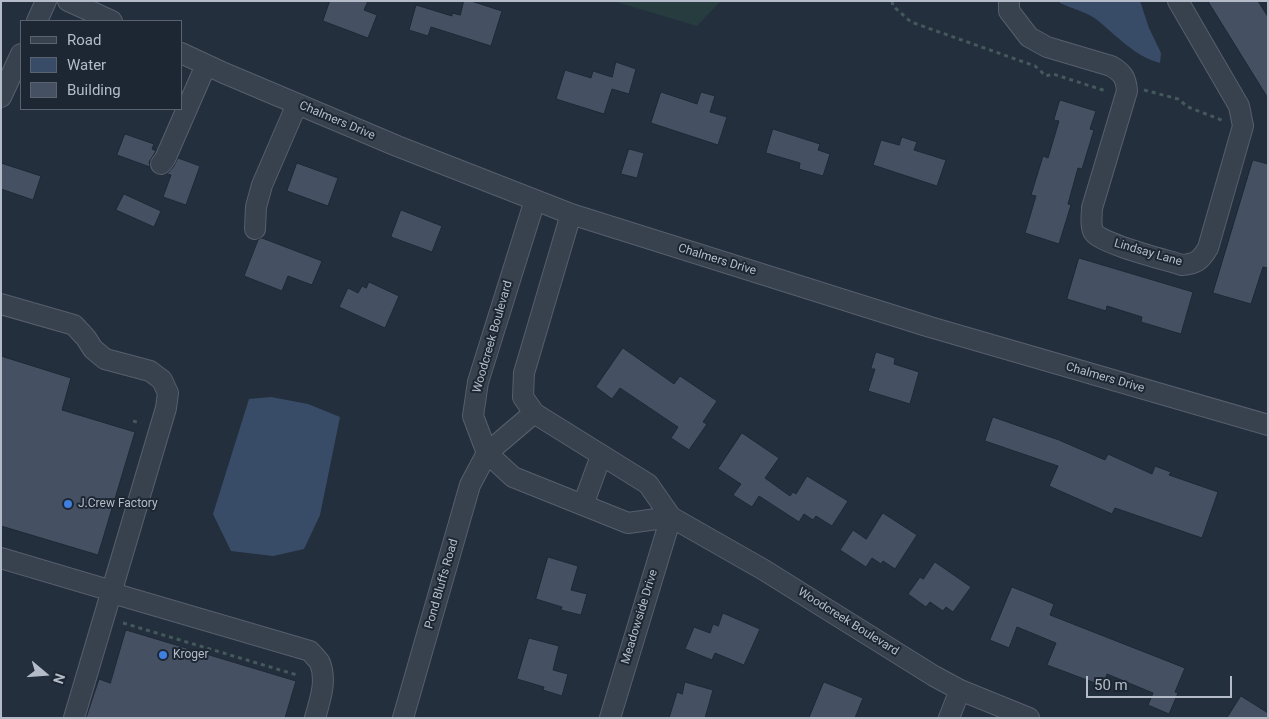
<!DOCTYPE html>
<html>
<head>
<meta charset="utf-8">
<style>
  body { margin:0 }
  #map { position:relative; width:1269px; height:719px; overflow:hidden; background:#242f3e; font-family:Roboto,sans-serif }
  canvas { display:block }
  .frame { position:absolute; inset:0; border:2px solid #b4bcc9; pointer-events:none }
  .legend { position:absolute; left:20px; top:20px; width:162px; height:90px; box-sizing:border-box; background:#1d2633; border:1px solid #59626f; margin:0; padding:6px 9px; list-style:none; font-size:15px; color:#b4bcc9 }
  .legend li { display:flex; align-items:center; gap:10px; height:25px }
  .legend b { width:25px; border:1px solid #59626f }
  .north { position:absolute; left:20px; top:649px; width:50px; height:50px; -webkit-text-stroke:4px #1d2633; paint-order:stroke; rotate:108deg; font-size:14px; font-weight:700; line-height:20px; text-align:center; color:#b4bcc9 }
  .north::after { content:''; display:block; margin:auto; width:18px; height:22px; background:#b4bcc9; clip-path:polygon(50% 0,100% 100%,50% 72%,0 100%) }
  .scale { position:absolute; left:1086px; top:676px; width:146px; height:22px; box-sizing:border-box; border:2px solid #b4bcc9; border-top:0; padding-left:6px; font-size:15px; line-height:18px; white-space:nowrap; color:#b4bcc9; -webkit-text-stroke:4px #1d2633; paint-order:stroke }
</style>
</head>
<body>
<div id="map">
<canvas width="1269" height="719"></canvas>
<div class="frame"></div>
<ul class="legend">
<li><b style="height:6px;background:#38414e"></b>Road</li>
<li><b style="height:14px;background:#394c67"></b>Water</li>
<li><b style="height:14px;background:#455162"></b>Building</li>
</ul>
<div class="north">N</div>
<div class="scale">50 m</div>
</div>
<script>
const context = document.querySelector('canvas').getContext('2d');
context.lineJoin = 'round';
function fillPath(path, color) {
  context.fillStyle = color;
  context.fill(path, 'evenodd');
}
function trace(path, color, width, dash) {
  context.strokeStyle = color;
  context.lineWidth = width;
  context.lineCap = dash ? 'butt' : 'round';
  context.setLineDash(dash || []);
  context.stroke(path);
}
function label(font, color, halo, rows, align = 'center') {
  context.font = font + ' Roboto,sans-serif';
  context.lineWidth = 4;
  context.setLineDash([]);
  context.textBaseline = 'middle';
  context.strokeStyle = halo;
  context.fillStyle = color;
  for (const [text, x, y, turn = 0] of rows) {
    context.save();
    context.translate(x, y);
    context.rotate((+turn || 0) * Math.PI / 180);
    context.textAlign = isNaN(turn) ? turn : align;
    if (halo) context.strokeText(text, 0, 0);
    context.fillText(text, 0, 0);
    context.restore();
  }
}
fillPath(new Path2D(`
  M 613,1 L 721,1 L 697,26 Z`), '#263c3f');
fillPath(new Path2D(`
  M 1059,1 L 1140,1 L 1149,28 L 1161,53 L 1160,63 C 1134,56 1116,35 1096,19 C 1086,12 1071,8 1060,3 Z
  M 271,397 L 308,404 L 340,417 L 320,515 L 304,549 L 273,556 L 231,551 L 213,514 L 249,399 Z`), '#394c67');
const building = new Path2D(`
  M 330,1 L 368,1 L 364,10 L 377,15 L 368,38 L 323,21 Z
  M 464,1 L 471,1 L 502,11 L 491,46 L 431,27 L 428,36 L 409,30 L 416,5 L 452,16 L 452,13 L 460,15 Z
  M 1208,1 L 1258,1 L 1268,17 L 1268,98 Z
  M 616,62 L 636,69 L 629,94 L 612,89 L 604,114 L 556,99 L 565,70 L 591,78 L 593,71 L 612,77 Z
  M 661,92 L 697,104 L 701,92 L 715,96 L 710,112 L 727,117 L 718,145 L 651,123 Z
  M 1060,100 L 1096,111 L 1090,129 L 1094,130 L 1082,169 L 1078,168 L 1068,204 L 1071,205 L 1059,244 L 1025,233 L 1036,196 L 1031,195 L 1043,156 L 1048,158 L 1059,121 L 1054,120 Z
  M 773,129 L 820,144 L 818,150 L 830,154 L 823,176 L 799,169 L 800,163 L 766,153 Z
  M 125,134 L 154,144 L 152,149 L 156,151 L 149,162 L 150,167 L 117,155 Z
  M 902,137 L 917,142 L 914,150 L 946,160 L 937,186 L 873,165 L 881,140 L 899,145 Z
  M 629,149 L 644,153 L 637,178 L 621,174 Z
  M 178,158 L 200,166 L 186,205 L 163,197 L 171,175 L 167,174 L 174,166 Z
  M 1253,160 L 1268,164 L 1268,268 L 1263,267 L 1251,304 L 1213,293 Z
  M 1,163 L 41,176 L 33,200 L 1,189 Z
  M 297,163 L 338,178 L 328,206 L 287,191 Z
  M 124,194 L 161,211 L 154,227 L 116,210 Z
  M 401,210 L 442,226 L 432,252 L 391,237 Z
  M 262,238 L 322,261 L 312,285 L 288,276 L 282,291 L 244,276 L 258,240 Z
  M 1079,258 L 1193,292 L 1181,334 L 1141,322 L 1142,317 L 1107,306 L 1106,311 L 1067,299 Z
  M 369,282 L 399,296 L 385,328 L 339,307 L 348,288 L 358,293 L 362,286 L 366,288 Z
  M 623,348 L 674,384 L 680,376 L 717,401 L 703,422 L 707,424 L 689,450 L 671,438 L 678,427 L 620,388 L 612,399 L 596,387 Z
  M 876,352 L 895,358 L 894,364 L 919,372 L 910,404 L 868,391 L 875,369 L 871,369 Z
  M 1,356 L 71,378 L 62,410 L 135,432 L 98,555 L 1,526 Z
  M 993,417 L 1059,440 L 1105,460 L 1108,454 L 1152,474 L 1155,466 L 1171,472 L 1169,475 L 1218,492 L 1202,538 L 1115,508 L 1112,514 L 1049,486 L 1058,466 L 985,441 Z
  M 742,433 L 779,458 L 765,478 L 790,496 L 793,492 L 796,494 L 807,476 L 848,501 L 832,526 L 816,516 L 813,520 L 804,514 L 799,522 L 759,496 L 752,507 L 733,495 L 741,484 L 718,469 Z
  M 883,513 L 917,535 L 895,569 L 883,561 L 881,564 L 872,558 L 866,567 L 840,550 L 853,530 L 866,539 Z
  M 548,557 L 578,566 L 571,590 L 587,594 L 581,615 L 561,610 L 562,607 L 536,599 Z
  M 935,562 L 971,587 L 953,612 L 946,607 L 943,611 L 930,602 L 926,607 L 908,594 L 920,577 L 923,579 Z
  M 1012,587 L 1054,604 L 1050,615 L 1185,668 L 1175,692 L 1178,693 L 1169,714 L 1148,705 L 1153,693 L 1107,674 L 1103,686 L 1047,665 L 1056,643 L 1017,627 L 1009,648 L 990,640 Z
  M 723,613 L 760,629 L 744,665 L 715,653 L 712,660 L 685,649 L 694,627 L 710,633 L 713,624 L 718,626 Z
  M 126,630 L 296,681 L 285,718 L 86,718 L 99,679 L 110,683 Z
  M 529,638 L 559,646 L 553,670 L 568,674 L 562,696 L 543,690 L 544,687 L 517,679 Z
  M 685,682 L 713,690 L 705,718 L 669,718 L 677,692 L 682,694 Z
  M 824,682 L 863,698 L 855,718 L 809,718 Z
  M 1241,696 L 1268,713 L 1268,718 L 1227,718 Z`);
fillPath(building, '#455162');
trace(building, '#1f2835', 1);
const minor = new Path2D(`
  M 68,1 L 112,21
  M 1009,1 L 1009,11 L 1029,37 L 1047,47 L 1111,66 C 1123,73 1126,78 1127,91 L 1092,208 C 1092,215 1090,224 1093,231 C 1097,243 1167,260 1182,265 C 1196,264 1201,260 1208,248 L 1243,126 L 1239,106 L 1178,1
  M 37,21 L 46,1
  M 181,53 L 224,73 L 397,146 L 571,214 L 930,327 L 1268,425
  M 1,97 L 21,54
  M 161,164 L 165,159 L 206,65
  M 535,200 L 478,382 L 473,416 L 487,453 L 513,477 L 628,523 L 671,517
  M 571,214 L 524,373 L 523,397 L 534,413 L 648,484 L 671,517 L 764,570 L 934,676 L 960,690 L 1029,718
  M 255,229 L 256,207 L 262,185 L 297,104
  M 1,304 L 74,325 L 86,338 L 93,349 L 105,359 L 150,371 L 162,380 L 168,393 L 166,408 L 74,718
  M 583,505 L 601,456
  M 1,558 L 112,591
  M 112,593 L 310,651 C 313,655 318,659 320,663 C 327,681 320,700 315,718
  M 403,718 L 470,485 L 487,453 L 534,413
  M 610,718 L 671,517
  M 949,718 L 960,690`);
trace(minor, '#565f6c', 22);
trace(new Path2D(`
  M 892,1 L 893,6 L 911,22 L 1035,66 L 1046,76 L 1053,74 L 1106,91
  M 1144,90 L 1178,99 L 1188,107 L 1224,121
  M 133,421 L 141,423
  M 123,623 L 297,675`), '#44595c', 3, [4, 4]);
trace(minor, '#38414e', 20);
for (const [x, y, r, color] of [
  [68,504,5,"#3f7fe0"],
  [163,655,5,"#3f7fe0"]
]) {
  const dot = new Path2D();
  dot.arc(x, y, r, 0, 2 * Math.PI);
  context.fillStyle = color;
  context.fill(dot);
  trace(dot, '#1d2633', 2);
}
label('12px', '#b4bcc9', '#1d2633', [
  ["Chalmers Drive",337,121,23],
  ["Lindsay Lane",1148,253,16],
  ["Chalmers Drive",717,260,17],
  ["Woodcreek Boulevard",493,337,-74],
  ["Chalmers Drive",1105,378,16],
  ["Pond Bluffs Road",442,584,-74],
  ["Meadowside Drive",640,617,-73],
  ["Woodcreek Boulevard",848,622,32]
]);
label('12px', '#b4bcc9', '#1d2633', [
  ["J.Crew Factory",78,504],
  ["Kroger",173,655]
], 'left');
</script>
</body>
</html>
